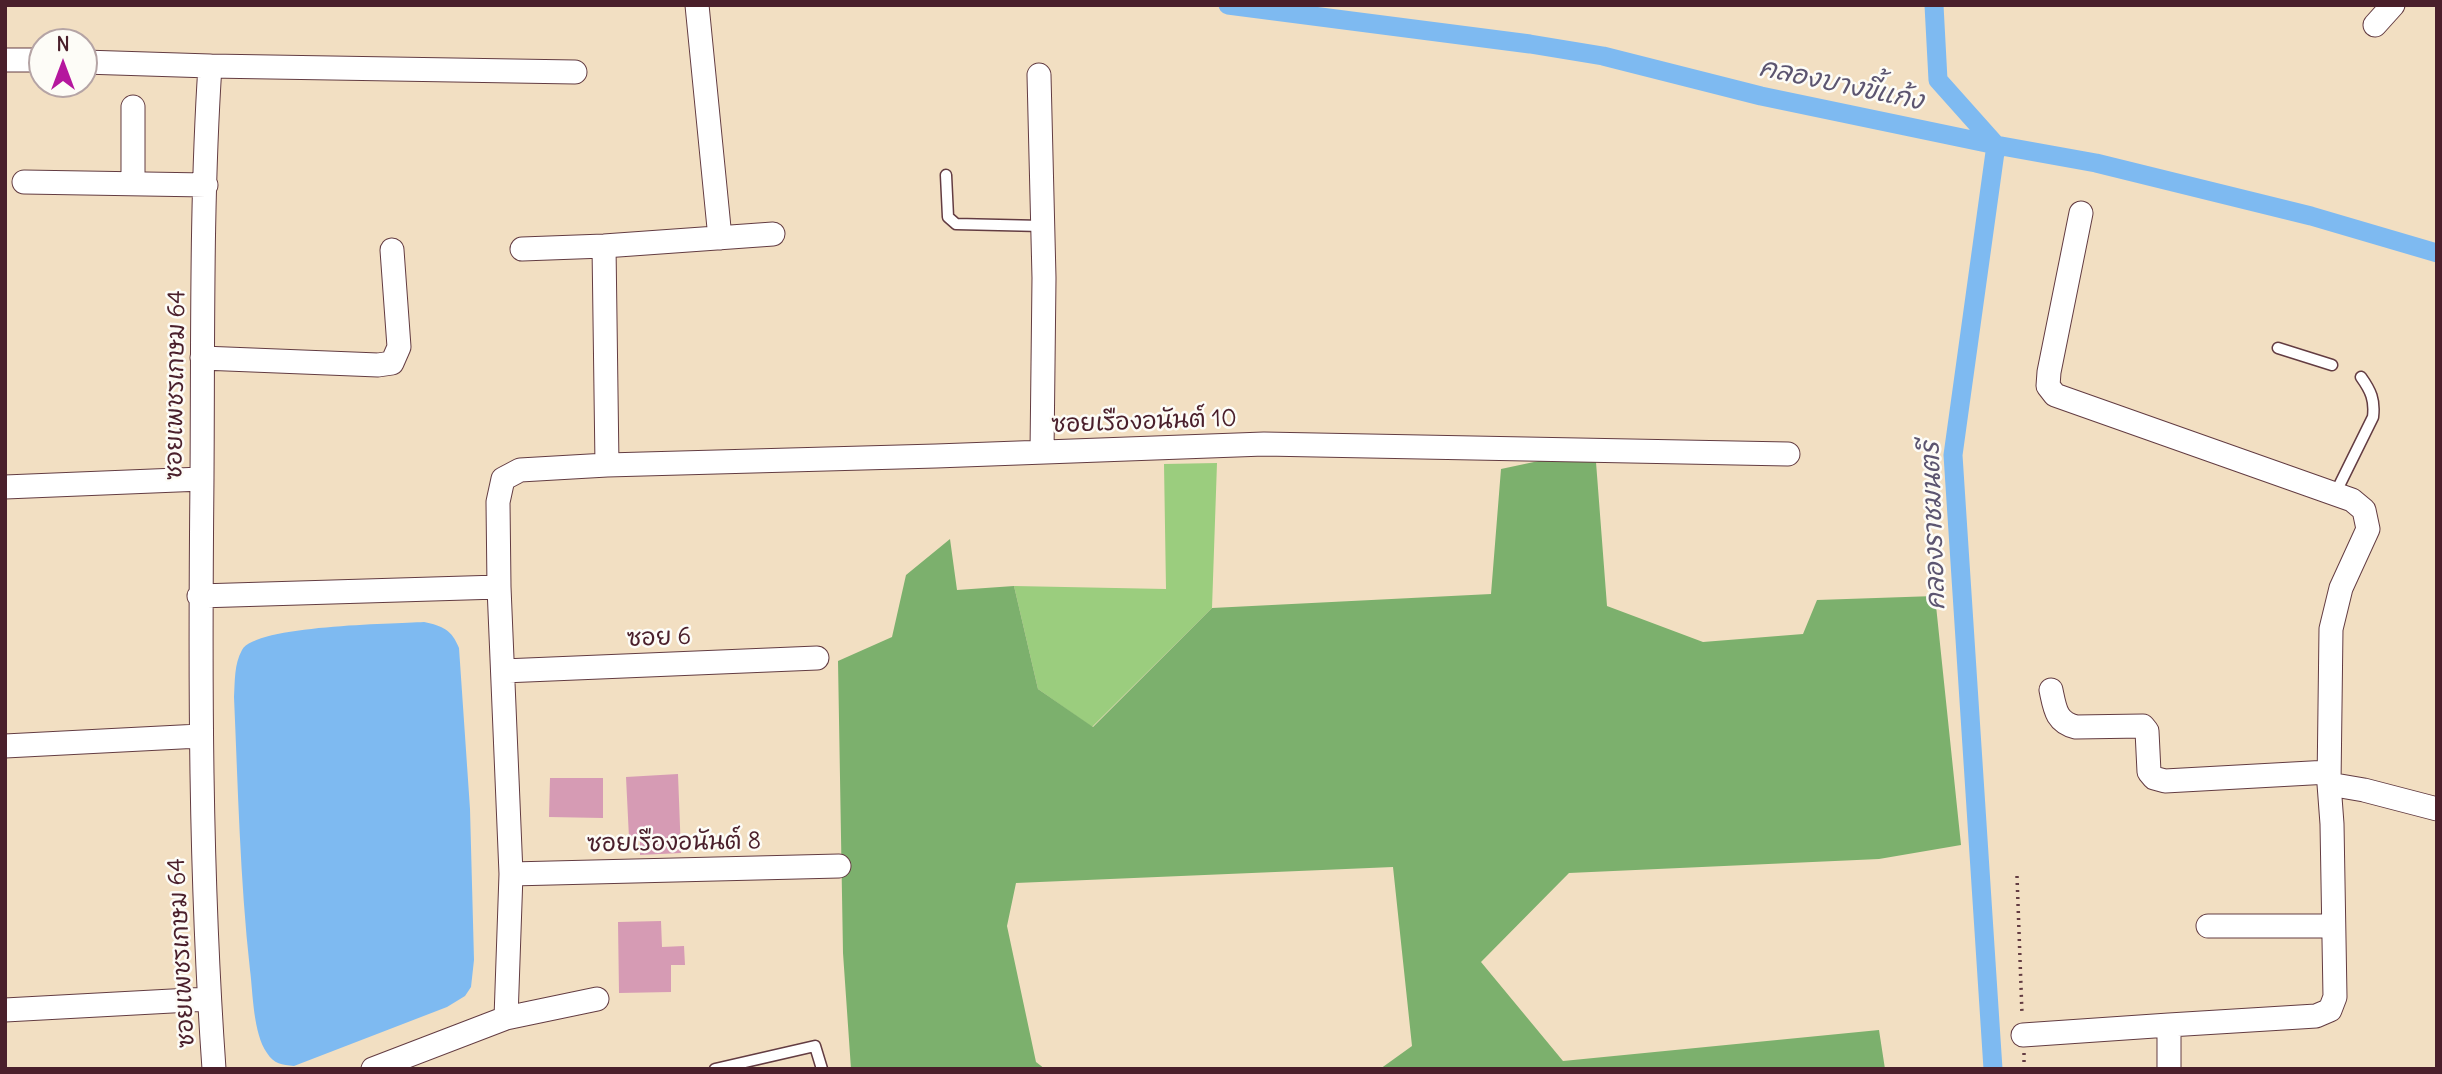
<!DOCTYPE html>
<html>
<head>
<meta charset="utf-8">
<style>
  body { margin:0 }
  #map { position:relative; width:2442px; height:1074px; overflow:hidden; background:#f2dfc2; font-family:Delius,sans-serif }
  canvas { display:block }
  .frame { position:absolute; inset:0; border:7px solid #4a1f2b; pointer-events:none }
  .north { position:absolute; left:28px; top:28px; width:70px; height:70px; box-sizing:border-box; background:#fdfcf7; border:2px solid #b5a4a5; border-radius:50%; rotate:0deg; font-size:19px; font-weight:700; line-height:28px; text-align:center; color:#4a1f2b }
  .north::after { content:''; display:block; margin:auto; width:24px; height:32px; background:#b5179e; clip-path:polygon(50% 0,100% 100%,50% 72%,0 100%) }
</style>
</head>
<body>
<div id="map">
<canvas width="2442" height="1074"></canvas>
<div class="frame"></div>
<div class="north">N</div>
</div>
<script>
const context = document.querySelector('canvas').getContext('2d');
context.lineJoin = 'round';
function fillPath(path, color) {
  context.fillStyle = color;
  context.fill(path, 'evenodd');
}
function trace(path, color, width, dash) {
  context.strokeStyle = color;
  context.lineWidth = width;
  context.lineCap = dash ? 'butt' : 'round';
  context.setLineDash(dash || []);
  context.stroke(path);
}
function label(font, color, halo, rows, align = 'center') {
  context.font = font + ' Delius,"Playpen Sans Thai",sans-serif';
  context.lineWidth = 5;
  context.setLineDash([]);
  context.textBaseline = 'middle';
  context.strokeStyle = halo;
  context.fillStyle = color;
  for (const [text, x, y, turn = 0] of rows) {
    context.save();
    context.translate(x, y);
    context.rotate((+turn || 0) * Math.PI / 180);
    context.textAlign = isNaN(turn) ? turn : align;
    if (halo) context.strokeText(text, 0, 0);
    context.fillText(text, 0, 0);
    context.restore();
  }
}
fillPath(new Path2D(`
  M 1217,463 L 1212,608 L 1092,727 L 1038,689 L 1014,586 L 1166,589 L 1164,464 Z`), '#9bcd7e');
fillPath(new Path2D(`
  M 1595,449 L 1607,606 L 1703,642 L 1803,634 L 1817,600 L 1935,596 L 1961,845 L 1879,859 L 1569,873 L 1481,962 L 1563,1061 L 1879,1030 L 1885,1069 L 1380,1069 L 1412,1046 L 1393,867 L 1016,883 L 1007,926 L 1036,1062 L 1045,1069 L 851,1069 L 843,953 L 838,661 L 892,637 L 906,575 L 950,539 L 957,590 L 1014,586 L 1038,689 L 1093,727 L 1212,608 L 1491,594 L 1501,469 Z`), '#7cb06d');
fillPath(new Path2D(`
  M 424,622 C 443,626 452,630 459,648 L 470,809 L 474,960 L 471,987 L 465,996 L 447,1007 L 294,1066 C 282,1065 274,1064 267,1053 C 253,1033 253,993 250,970 C 240,879 238,788 234,697 C 235,682 234,664 242,650 C 256,625 392,624 424,622 Z`), '#7ebaf1');
trace(new Path2D(`
  M 1228,5 L 1530,44 L 1603,56 L 1761,96 L 1996,145 L 2096,163 L 2311,216 L 2437,253
  M 1934,5 L 1938,80 L 1996,145 L 1953,455 L 1993,1069`), '#7ebaf1', 19);
fillPath(new Path2D(`
  M 678,774 L 681,853 L 640,855 L 640,840 L 629,838 L 626,777 Z
  M 550,778 L 603,778 L 603,818 L 549,817 Z
  M 661,921 L 662,947 L 684,946 L 685,965 L 671,965 L 671,992 L 619,993 L 618,922 Z`), '#d69bb4');
const lane = new Path2D(`
  M 946,175 L 948,217 L 956,224 L 1042,226
  M 2278,348 L 2332,365
  M 2335,494 L 2373,417 C 2375,400 2371,391 2361,377
  M 715,1069 L 815,1046 L 822,1069`);
const street = new Path2D(`
  M 697,5 L 720,238
  M 2375,25 L 2393,5
  M 5,60 L 42,60
  M 84,62 L 210,66
  M 1039,75 L 1044,278 L 1042,452
  M 133,107 L 133,184
  M 24,182 L 206,185
  M 2081,213 L 2049,372 L 2048,386 L 2055,395 L 2352,500 L 2364,510 L 2368,529 L 2341,588 L 2331,629 L 2329,784 L 2332,824 L 2335,997 L 2330,1010 L 2316,1016 L 2169,1025 L 2169,1069
  M 604,246 L 607,465
  M 522,249 L 604,246 L 773,234
  M 202,358 L 378,365 L 392,363 L 399,347 L 392,250
  M 5,487 L 202,479
  M 199,596 L 499,587
  M 503,671 L 817,658
  M 2051,690 C 2055,709 2056,722 2076,727 L 2143,726 L 2147,731 L 2149,772 L 2154,778 L 2165,781 L 2329,772
  M 5,746 L 200,736
  M 2329,784 L 2364,790 L 2437,809
  M 511,874 L 839,866
  M 2208,926 L 2333,926
  M 5,1010 L 209,999
  M 506,1018 L 511,874 L 499,587 L 498,502 L 503,479 L 520,470 L 607,465 L 936,456 L 1264,444 L 1788,454
  M 2023,1035 L 2169,1025
  M 214,1069 C 200,872 200,675 202,478 C 203,341 201,203 210,66 L 575,72
  M 373,1069 L 506,1018 L 597,999`);
trace(lane, '#633c42', 13);
trace(street, '#633c42', 25);
trace(new Path2D(`
  M 2017,876 L 2022,1014
  M 2024,1053 L 2024,1069`), '#633c42', 3.5, [2, 5]);
trace(lane, '#fff', 10);
trace(street, '#fff', 23);
label('24px', '#4a1f2b', '#fdfcf7', [
  ["ซอยเพชรเกษม 64",176,385,-89],
  ["ซอยเรืองอนันต์ 10",1144,422,-2],
  ["ซอย 6",659,638,-2],
  ["ซอยเรืองอนันต์ 8",674,843,-1],
  ["ซอยเพชรเกษม 64",182,953,-93]
]);
label('italic 26px', '#5c5570', '#fdfcf7', [
  ["คลองบางขี้แก้ง",1841,85,12],
  ["คลองราชมนตรี",1934,526,-92]
]);
</script>
</body>
</html>
